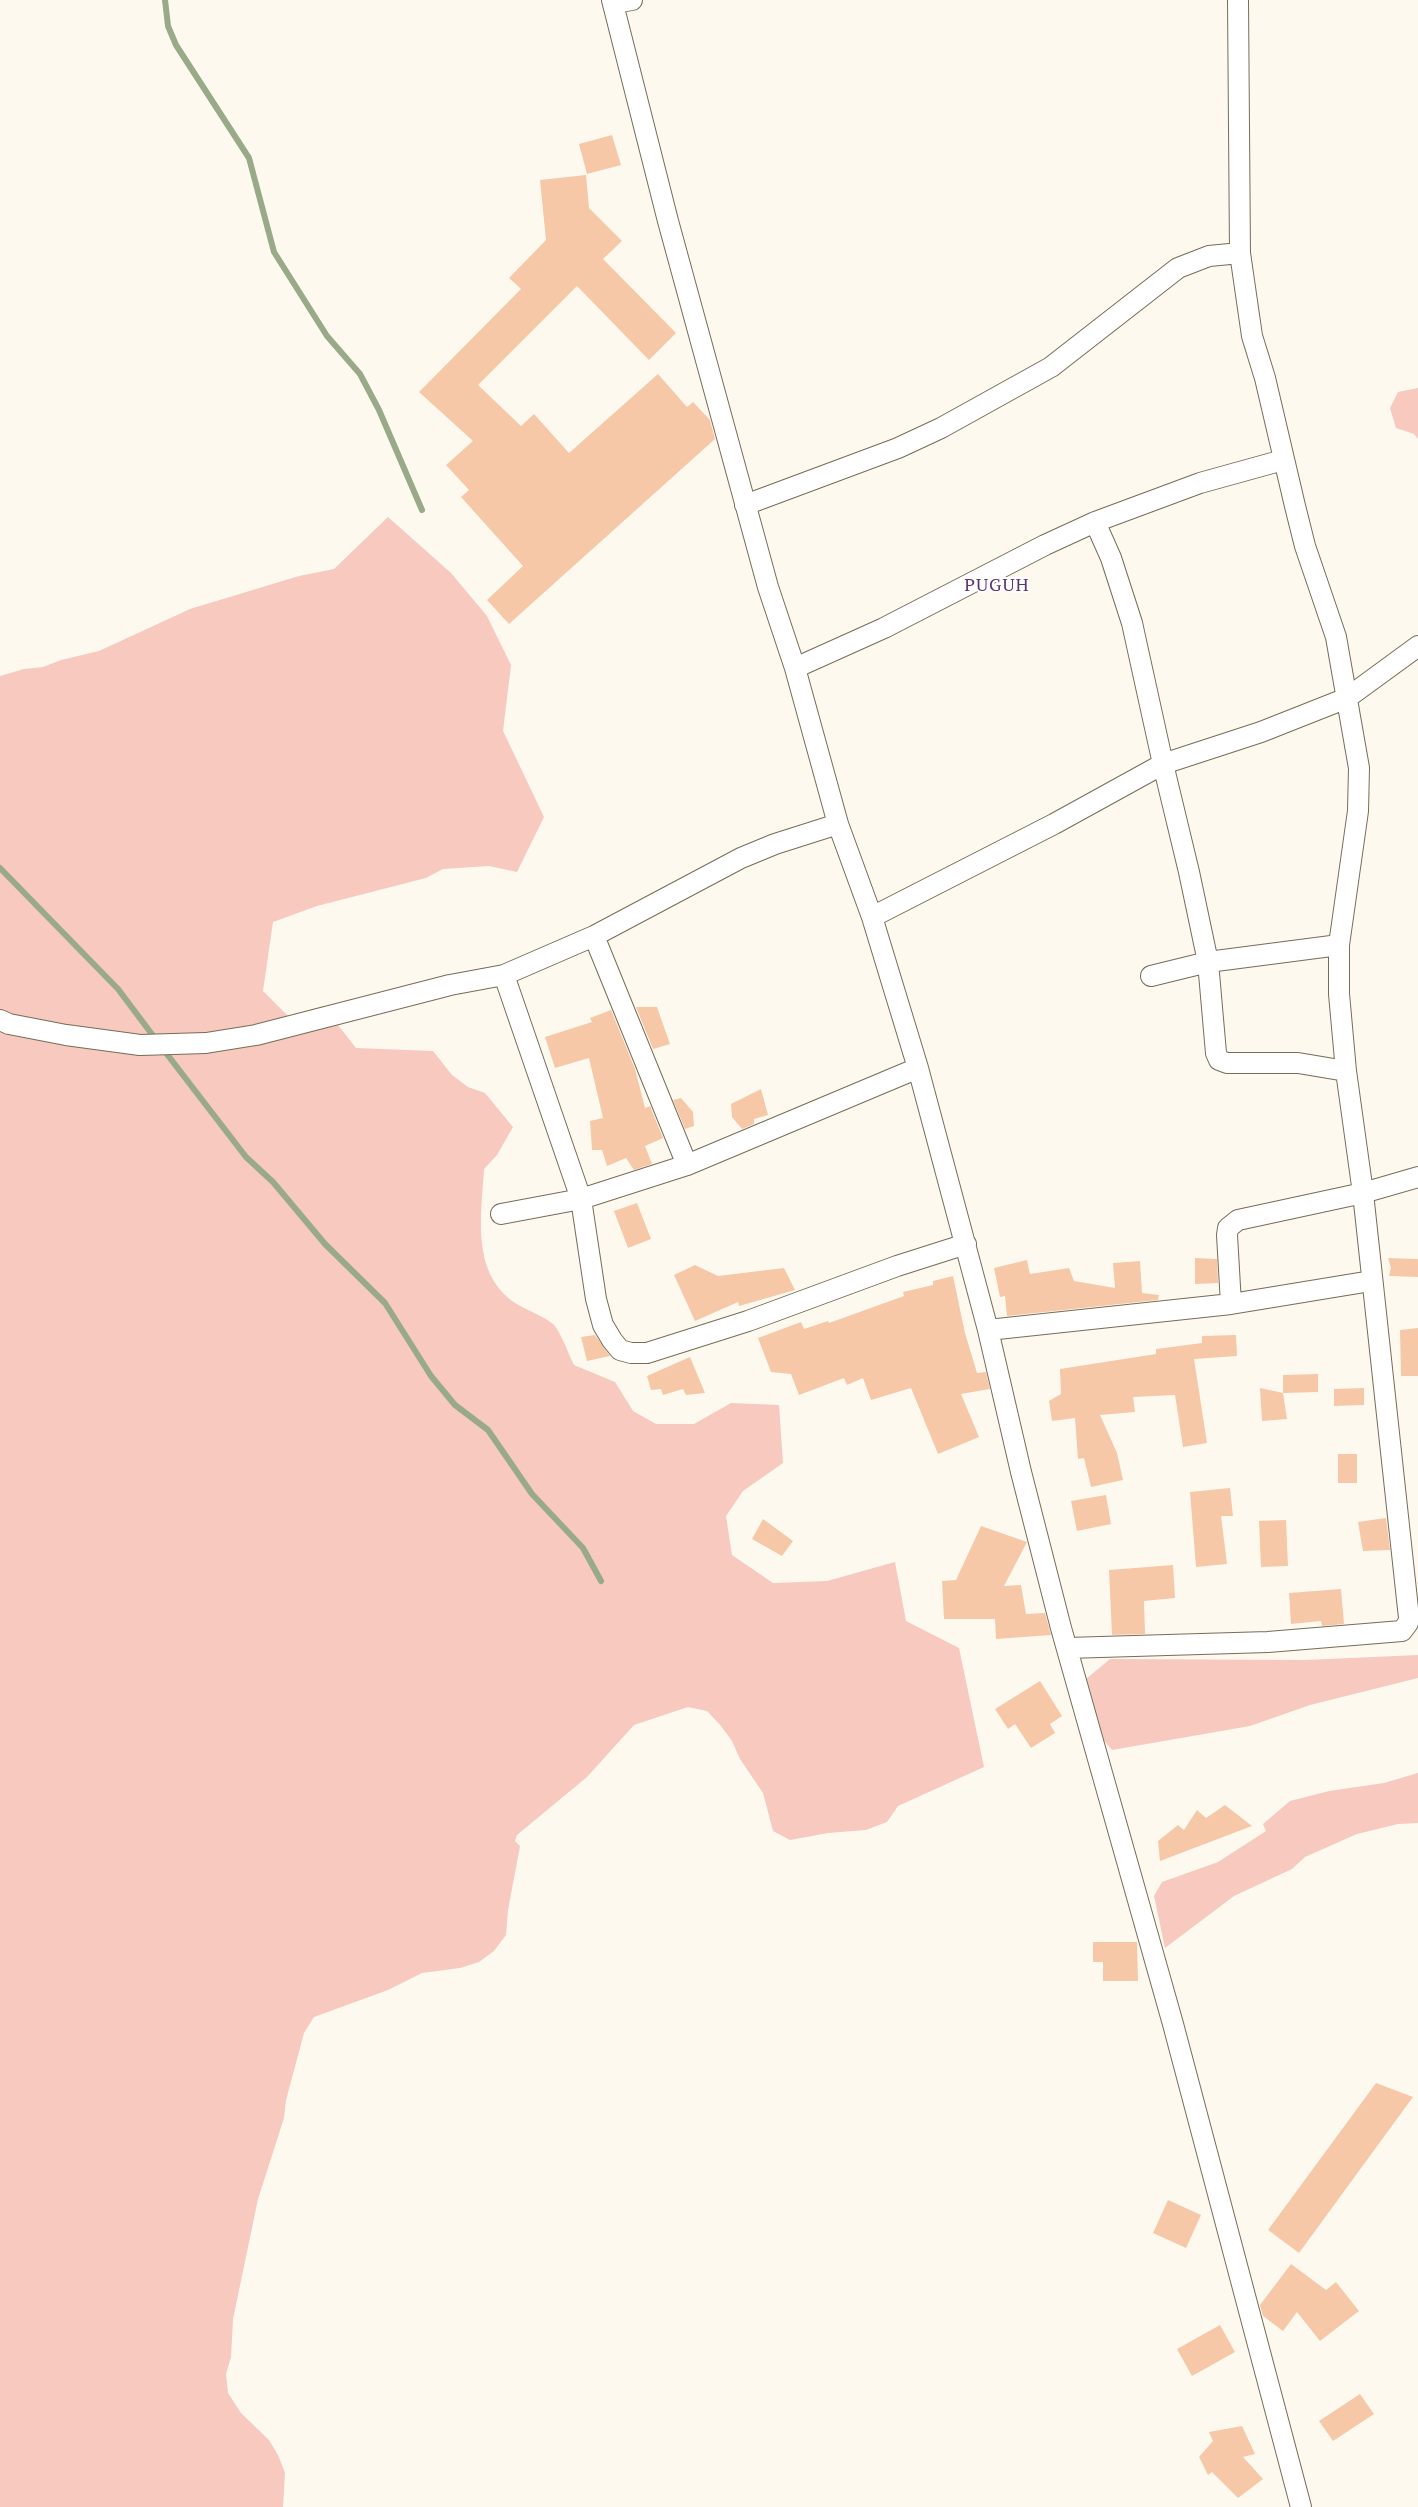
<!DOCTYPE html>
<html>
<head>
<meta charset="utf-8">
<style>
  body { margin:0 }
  canvas { display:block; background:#fef9ef }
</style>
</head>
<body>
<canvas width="1418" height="2507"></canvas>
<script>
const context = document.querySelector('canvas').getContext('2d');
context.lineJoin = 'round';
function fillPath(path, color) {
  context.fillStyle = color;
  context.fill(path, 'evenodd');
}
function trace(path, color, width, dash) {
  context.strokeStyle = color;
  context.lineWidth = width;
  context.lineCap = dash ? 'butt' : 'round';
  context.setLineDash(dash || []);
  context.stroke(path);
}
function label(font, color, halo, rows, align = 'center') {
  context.font = font + ' "PT Serif",serif';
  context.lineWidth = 4;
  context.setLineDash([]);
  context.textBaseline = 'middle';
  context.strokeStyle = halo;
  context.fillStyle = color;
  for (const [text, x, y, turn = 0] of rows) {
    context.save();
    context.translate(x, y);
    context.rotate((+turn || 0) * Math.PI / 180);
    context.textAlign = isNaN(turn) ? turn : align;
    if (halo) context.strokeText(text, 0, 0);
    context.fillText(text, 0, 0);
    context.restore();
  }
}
fillPath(new Path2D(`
  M 1418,388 L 1418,439 L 1414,434 L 1396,428 L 1390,408 L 1398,392 Z
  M 388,517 L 451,573 L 487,616 L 511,665 L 503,731 L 544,817 L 517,872 L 489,866 L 443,869 L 426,878 L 317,906 L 273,922 L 263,991 L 288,1016 L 323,1006 L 356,1048 L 433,1051 L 452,1075 L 468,1087 L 485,1093 L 513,1127 L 497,1155 L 484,1169 C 482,1209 472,1262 504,1294 C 517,1308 538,1312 553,1324 C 560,1330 569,1355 574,1365 L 615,1382 L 633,1411 L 656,1424 L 694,1424 L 731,1403 L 779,1405 L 783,1463 L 743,1491 L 726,1516 L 732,1555 L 773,1583 L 827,1581 L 895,1562 L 906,1621 L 959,1648 L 984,1767 L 898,1806 L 887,1822 L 866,1830 L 828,1833 L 790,1840 L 773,1831 L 763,1793 L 740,1759 L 732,1741 L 721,1726 L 707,1711 L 688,1707 L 634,1725 L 587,1777 L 517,1835 L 515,1841 L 520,1846 L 508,1910 L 506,1935 L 494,1951 L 479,1962 L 460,1968 L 422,1973 L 388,1990 L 314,2017 L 304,2033 L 286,2100 L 284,2118 L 258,2199 L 233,2319 L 231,2357 L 226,2374 L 228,2393 L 241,2413 L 269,2440 L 278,2455 L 285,2473 L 283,2507 L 0,2507 L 0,676 L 24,669 L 43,667 L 61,660 L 99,651 L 190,609 L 299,576 L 334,569 Z
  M 1418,1655 L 1418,1678 L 1310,1705 L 1250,1726 L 1112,1750 L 1095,1730 L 1086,1679 L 1110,1659 L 1305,1660 Z
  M 1418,1773 L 1418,1823 L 1398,1824 L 1357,1834 L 1305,1857 L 1292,1869 L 1234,1896 L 1165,1948 L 1154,1896 L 1162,1882 L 1218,1862 L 1266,1831 L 1263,1824 L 1290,1801 L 1329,1791 L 1384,1783 Z`), '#f7c9bf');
trace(new Path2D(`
  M 165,0 L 168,26 L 176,45 L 249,158 L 274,252 L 327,336 L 360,374 L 379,410 L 422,510
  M 0,868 L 118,989 L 157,1041
  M 163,1049 L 246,1157 L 273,1182 L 325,1244 L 385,1303 L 431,1376 L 455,1405 L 488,1430 L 532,1494 L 583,1548 L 601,1581`), '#98aa88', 6);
fillPath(new Path2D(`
  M 612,135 L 621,165 L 587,174 L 579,144 Z
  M 586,175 L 589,208 L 622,241 L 603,259 L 676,333 L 649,360 L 577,286 L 478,385 L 521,426 L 534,414 L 569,453 L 658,374 L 687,407 L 693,402 L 710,420 L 715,439 L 509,624 L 487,600 L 523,566 L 461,497 L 469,490 L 446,465 L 473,441 L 419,392 L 521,289 L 509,278 L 546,240 L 540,180 Z
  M 636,1007 L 657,1007 L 670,1044 L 653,1049 Z
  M 611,1010 L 635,1069 L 645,1108 L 650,1106 L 663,1138 L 645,1146 L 652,1164 L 634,1170 L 626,1158 L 607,1166 L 602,1150 L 592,1150 L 590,1121 L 603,1118 L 589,1058 L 555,1068 L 545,1037 L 592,1022 L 590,1018 Z
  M 761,1089 L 768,1115 L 754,1119 L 754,1124 L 742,1129 L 732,1117 L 731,1104 Z
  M 681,1098 L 693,1112 L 694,1126 L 685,1129 L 673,1100 Z
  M 637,1203 L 651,1239 L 628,1248 L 614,1211 Z
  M 1195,1258 L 1217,1259 L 1218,1283 L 1195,1284 Z
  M 1388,1258 L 1418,1259 L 1418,1277 L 1389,1276 L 1391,1268 Z
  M 1027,1260 L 1030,1274 L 1069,1268 L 1074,1281 L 1115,1288 L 1113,1263 L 1140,1261 L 1142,1293 L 1159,1295 L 1158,1300 L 1007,1316 L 1005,1296 L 1000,1297 L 994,1268 Z
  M 695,1265 L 718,1276 L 784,1268 L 795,1290 L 739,1306 L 738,1302 L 695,1321 L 674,1275 Z
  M 953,1276 L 965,1333 L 977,1373 L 986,1372 L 990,1389 L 961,1394 L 979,1437 L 938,1454 L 911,1388 L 871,1400 L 863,1378 L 847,1385 L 844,1378 L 799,1395 L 791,1374 L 771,1372 L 758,1338 L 801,1322 L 804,1329 L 828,1321 L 829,1323 L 904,1296 L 903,1292 L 933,1285 L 933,1281 Z
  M 1418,1328 L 1418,1376 L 1401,1376 L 1400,1330 Z
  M 595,1335 L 610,1356 L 587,1361 L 581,1337 Z
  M 1236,1335 L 1237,1356 L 1194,1359 L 1207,1443 L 1183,1447 L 1175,1395 L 1133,1397 L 1135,1412 L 1100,1415 L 1117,1453 L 1123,1480 L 1091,1487 L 1084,1458 L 1078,1459 L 1075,1418 L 1052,1421 L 1049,1401 L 1061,1394 L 1060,1369 L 1156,1354 L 1156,1349 L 1202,1343 L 1202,1336 Z
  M 690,1357 L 705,1393 L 686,1395 L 683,1389 L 663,1395 L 661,1389 L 651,1390 L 647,1376 Z
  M 1318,1374 L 1318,1392 L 1283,1393 L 1283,1375 Z
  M 1260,1388 L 1283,1393 L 1287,1419 L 1262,1421 Z
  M 1364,1388 L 1364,1405 L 1334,1406 L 1334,1389 Z
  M 1338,1454 L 1357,1454 L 1357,1483 L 1338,1483 Z
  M 1230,1488 L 1233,1516 L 1221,1516 L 1227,1564 L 1196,1567 L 1190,1492 Z
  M 1106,1495 L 1111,1524 L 1077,1531 L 1071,1501 Z
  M 1386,1518 L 1390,1550 L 1363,1551 L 1358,1522 Z
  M 763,1519 L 793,1541 L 782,1556 L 752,1539 Z
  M 1286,1520 L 1288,1566 L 1261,1567 L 1259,1521 Z
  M 981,1526 L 1027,1542 L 1004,1586 L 1021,1585 L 1026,1614 L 1045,1613 L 1051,1635 L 996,1639 L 995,1619 L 944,1619 L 942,1581 L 956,1580 Z
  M 1173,1565 L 1175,1598 L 1144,1601 L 1145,1634 L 1112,1635 L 1109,1570 Z
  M 1341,1589 L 1344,1624 L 1322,1626 L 1321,1621 L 1291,1624 L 1289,1593 Z
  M 1040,1681 L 1062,1716 L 1050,1724 L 1055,1733 L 1031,1748 L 1015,1724 L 1008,1729 L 995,1709 Z
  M 1225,1805 L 1252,1826 L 1160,1861 L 1158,1841 L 1178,1825 L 1184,1830 L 1197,1810 L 1206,1818 Z
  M 1093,1942 L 1137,1942 L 1138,1981 L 1103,1981 L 1103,1962 L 1093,1962 Z
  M 1376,2083 L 1413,2097 L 1299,2253 L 1268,2230 Z
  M 1168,2200 L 1201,2215 L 1186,2248 L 1153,2233 Z
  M 1291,2264 L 1326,2290 L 1336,2282 L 1359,2311 L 1320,2341 L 1297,2312 L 1283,2331 L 1263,2316 L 1260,2305 Z
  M 1220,2325 L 1235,2352 L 1192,2376 L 1177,2349 Z
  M 1360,2394 L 1374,2414 L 1333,2441 L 1319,2421 Z
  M 1242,2426 L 1255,2454 L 1243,2457 L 1263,2479 L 1238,2498 L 1212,2472 L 1208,2475 L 1199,2457 L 1213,2441 L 1209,2432 Z`), '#f6c8a7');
const minor = new Path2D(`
  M 612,0 L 668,221 L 768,587 L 795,668 L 838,824 L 872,917 L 918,1068 L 988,1330 L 1021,1472 L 1061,1628 L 1173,2024 L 1301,2507
  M 613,3 L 632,0
  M 745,505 L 898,448 L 941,428 L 1051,367 L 1178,268 L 1209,256 L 1240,253
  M 1095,522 L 1111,558 L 1132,623 L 1163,764 L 1189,872 L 1208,962 L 1216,1053 L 1219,1060 L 1227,1063 L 1298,1063 L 1346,1071
  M 795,668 L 884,628 L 1045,545 L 1095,522 L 1200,483 L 1283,460
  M 872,917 L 1054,824 L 1163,764 L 1261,732 L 1347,698 L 1418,646
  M 594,936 L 687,1165
  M 504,975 L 581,1199 L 596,1299 L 603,1325 L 612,1340 L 620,1350 L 631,1353 L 647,1353 L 748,1321 L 897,1266 L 966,1244
  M 1151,976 L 1208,962 L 1339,945
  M 0,1020 L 9,1024 L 66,1035 L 140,1045 L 206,1043 L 256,1035 L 450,985 L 504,975 L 594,936 L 741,858 L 775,844 L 838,824
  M 501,1214 L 581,1199 L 687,1165 L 918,1068
  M 1231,1304 L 1227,1235 L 1228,1228 L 1238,1220 L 1363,1193 L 1418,1177
  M 988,1330 L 1231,1304 L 1371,1281
  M 1067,1648 L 1268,1642 L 1402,1631 L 1408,1623 L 1409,1618 L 1363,1193 L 1346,1071 L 1339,994 L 1339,945 L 1358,811 L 1359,768 L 1336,637 L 1305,546 L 1295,506 L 1265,378 L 1252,336 L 1240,253 L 1238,0`);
trace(minor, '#776c57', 22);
trace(minor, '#fff', 20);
context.letterSpacing = '1px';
label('18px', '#5d366d', '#fff', [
  ["PUGUH",997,586]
]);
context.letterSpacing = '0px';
</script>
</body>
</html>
